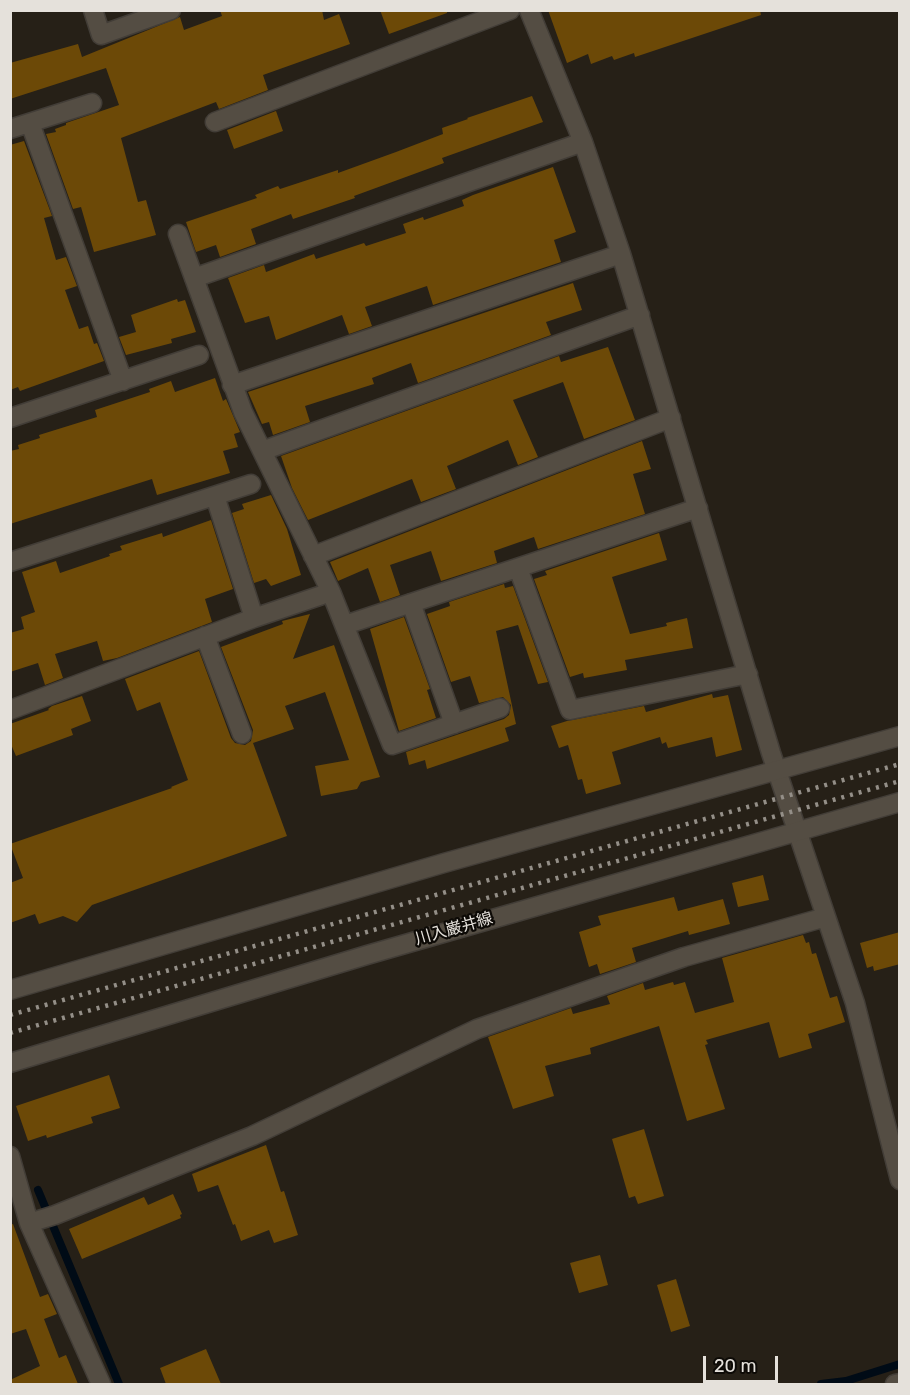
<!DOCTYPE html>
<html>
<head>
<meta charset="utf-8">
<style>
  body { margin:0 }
  #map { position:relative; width:910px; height:1395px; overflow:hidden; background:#262017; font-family:Rubik,sans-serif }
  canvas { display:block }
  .frame { position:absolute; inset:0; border:12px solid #e5e1db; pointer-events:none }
  .scale { position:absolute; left:703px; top:1356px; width:75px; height:27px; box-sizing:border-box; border:3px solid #e5e1db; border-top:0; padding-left:8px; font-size:18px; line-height:21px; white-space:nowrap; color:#e5e1db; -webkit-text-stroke:4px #0d0a06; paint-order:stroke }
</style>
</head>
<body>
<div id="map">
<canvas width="910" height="1395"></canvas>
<div class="frame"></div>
<div class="scale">20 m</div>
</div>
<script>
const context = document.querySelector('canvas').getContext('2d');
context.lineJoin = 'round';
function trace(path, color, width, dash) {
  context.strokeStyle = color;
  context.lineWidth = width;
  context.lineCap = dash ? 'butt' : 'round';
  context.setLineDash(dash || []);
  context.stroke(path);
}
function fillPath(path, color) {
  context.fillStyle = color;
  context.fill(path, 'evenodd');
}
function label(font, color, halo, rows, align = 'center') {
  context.font = font + ' Rubik,"Noto Sans JP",sans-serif';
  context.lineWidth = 4.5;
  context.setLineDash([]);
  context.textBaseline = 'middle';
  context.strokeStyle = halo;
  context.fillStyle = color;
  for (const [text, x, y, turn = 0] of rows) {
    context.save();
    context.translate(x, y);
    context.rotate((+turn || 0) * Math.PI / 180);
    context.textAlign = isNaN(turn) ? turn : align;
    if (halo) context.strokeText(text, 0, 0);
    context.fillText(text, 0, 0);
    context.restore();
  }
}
trace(new Path2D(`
  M 38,1190 L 119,1384
  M 821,1384 L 846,1381 L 900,1364`), '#000b16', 8);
fillPath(new Path2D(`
  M 220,10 L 322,10 L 324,20 L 339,14 L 350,44 L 263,75 L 268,90 L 219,109 L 216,102 L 121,138 L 138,202 L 146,200 L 156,235 L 94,252 L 81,207 L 73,209 L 46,134 L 56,132 L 55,129 L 66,125 L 66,123 L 119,105 L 106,68 L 10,99 L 10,63 L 78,44 L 82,57 L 180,17 L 184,30 L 222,16 Z
  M 380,10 L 447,10 L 447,13 L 389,34 Z
  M 548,10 L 760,10 L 761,15 L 635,57 L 634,53 L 614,60 L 612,56 L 591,64 L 588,54 L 567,63 Z
  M 532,96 L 543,122 L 442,158 L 444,163 L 354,196 L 355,198 L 293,219 L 291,214 L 251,229 L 256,244 L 220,257 L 216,245 L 196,252 L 186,222 L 257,198 L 255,195 L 278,186 L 280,189 L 338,170 L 338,173 L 396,152 L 443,134 L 442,128 L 468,119 L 467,118 Z
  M 276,111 L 283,131 L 234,149 L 227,130 Z
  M 24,141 L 52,216 L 44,218 L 56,260 L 66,257 L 77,286 L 65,290 L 79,329 L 88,326 L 94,344 L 97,343 L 104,361 L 20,391 L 18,387 L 10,390 L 10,145 Z
  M 553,167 L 576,232 L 554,240 L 561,262 L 433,305 L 427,286 L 365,307 L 372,326 L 349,334 L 342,315 L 276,340 L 269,316 L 245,323 L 228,278 L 264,265 L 266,272 L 314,254 L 316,259 L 364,243 L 366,246 L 406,233 L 403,224 L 423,217 L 424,220 L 464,206 L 462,200 L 473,195 Z
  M 573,283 L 582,310 L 546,322 L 551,335 L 418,383 L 411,363 L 372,378 L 374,384 L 305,406 L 310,422 L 273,435 L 269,422 L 262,424 L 248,392 Z
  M 177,299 L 178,302 L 185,300 L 196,332 L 171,339 L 172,343 L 126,355 L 119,337 L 136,332 L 131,315 Z
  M 608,347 L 635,420 L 584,439 L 563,382 L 513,400 L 538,457 L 518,465 L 508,440 L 447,466 L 456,489 L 421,502 L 412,479 L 308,520 L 292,488 L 281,456 L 559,356 L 561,362 Z
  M 215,378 L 223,401 L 226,399 L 240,432 L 234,434 L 238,447 L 223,451 L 230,473 L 157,495 L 152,479 L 10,524 L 10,451 L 19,449 L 18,445 L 40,438 L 39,435 L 97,417 L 95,410 L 150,392 L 149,389 L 171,381 L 175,392 Z
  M 642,441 L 651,469 L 633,474 L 645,514 L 538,549 L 534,537 L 494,551 L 497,563 L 441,581 L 431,551 L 390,565 L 400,595 L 380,602 L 368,568 L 338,581 L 330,562 Z
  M 271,495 L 287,529 L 301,575 L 271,586 L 266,579 L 254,583 L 232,513 L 244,509 L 242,504 Z
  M 211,520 L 233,589 L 205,599 L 212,622 L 117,658 L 103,661 L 97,641 L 55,654 L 63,678 L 45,685 L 38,663 L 10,672 L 10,633 L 24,629 L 21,617 L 35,612 L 22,572 L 56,561 L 60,573 L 110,556 L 109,554 L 122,550 L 120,546 L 162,533 L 163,537 Z
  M 659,533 L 667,560 L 612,577 L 630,634 L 667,626 L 666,623 L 687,618 L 693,648 L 625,660 L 627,670 L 584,678 L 583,673 L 570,677 L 534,579 L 547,575 L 545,571 Z
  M 504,584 L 505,588 L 513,586 L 548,682 L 538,684 L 518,625 L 496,631 L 516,724 L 505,728 L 509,741 L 427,769 L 425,760 L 409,765 L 406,752 L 504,719 L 509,715 L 511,705 L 503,697 L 479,703 L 470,676 L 451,682 L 427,614 L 450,606 L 449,602 Z
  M 310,614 L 293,659 L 334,645 L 380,777 L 361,782 L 357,789 L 321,796 L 315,766 L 349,760 L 325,692 L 285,706 L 294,729 L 253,743 L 287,836 L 92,905 L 77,922 L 63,916 L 39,924 L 35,914 L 10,923 L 10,883 L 23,878 L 10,844 L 172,788 L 171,787 L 188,780 L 160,702 L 137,711 L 125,679 L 199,651 L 231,738 L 235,743 L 245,745 L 251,741 L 253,730 L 221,647 L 283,624 L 282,621 Z
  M 404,617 L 430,689 L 427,690 L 436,718 L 399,731 L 370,629 Z
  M 712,694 L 713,698 L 728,695 L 742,750 L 716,757 L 712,737 L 668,748 L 666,742 L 662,744 L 660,737 L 612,752 L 621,784 L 586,794 L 582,779 L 578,780 L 568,745 L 559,748 L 551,726 L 567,721 L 644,706 L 646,712 Z
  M 82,696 L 91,721 L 71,729 L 73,735 L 16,756 L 10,742 L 10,724 L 49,710 L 48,709 L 52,706 Z
  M 763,875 L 769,900 L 738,907 L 732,883 Z
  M 674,897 L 678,911 L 723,899 L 730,924 L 689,935 L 688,931 L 632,948 L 636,962 L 600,974 L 597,964 L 589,967 L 579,932 L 601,925 L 598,916 Z
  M 900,932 L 900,964 L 874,971 L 873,966 L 867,968 L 860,943 Z
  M 803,935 L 806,943 L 809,942 L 812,954 L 816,953 L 830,998 L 837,996 L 845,1022 L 808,1034 L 812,1048 L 779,1058 L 769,1022 L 706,1040 L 708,1044 L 705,1045 L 725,1109 L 687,1121 L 659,1026 L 590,1048 L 591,1054 L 545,1066 L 554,1096 L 513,1109 L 488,1037 L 571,1008 L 573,1014 L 610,1004 L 607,996 L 643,983 L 645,990 L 673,982 L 674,985 L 685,982 L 695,1013 L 734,1002 L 722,958 Z
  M 109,1075 L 120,1108 L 91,1117 L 93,1123 L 47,1138 L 46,1135 L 28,1141 L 16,1106 Z
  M 644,1129 L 664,1196 L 638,1204 L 635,1196 L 629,1198 L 612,1139 Z
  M 266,1145 L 281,1192 L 284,1191 L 298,1235 L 274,1243 L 269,1230 L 241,1241 L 235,1224 L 233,1225 L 218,1185 L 198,1192 L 192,1174 Z
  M 173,1194 L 182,1214 L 180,1215 L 181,1218 L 82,1259 L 69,1229 L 144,1197 L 148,1205 Z
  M 13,1224 L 40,1297 L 48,1294 L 57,1314 L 44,1319 L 59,1358 L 66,1355 L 78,1384 L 10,1384 L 10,1380 L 40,1366 L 26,1329 L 10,1334 L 10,1225 Z
  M 600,1255 L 608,1285 L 579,1293 L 570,1263 Z
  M 676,1279 L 690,1326 L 671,1332 L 657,1285 Z
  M 206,1349 L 221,1384 L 166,1384 L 160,1368 Z`), '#6c4907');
const minor = new Path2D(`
  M 93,10 L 101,35 L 171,10
  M 529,10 L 583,142 L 621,254 L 771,753 L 855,1003 L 900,1180
  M 215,122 L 510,10
  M 30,123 L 123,381
  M 10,129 L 92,103
  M 178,234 L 243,412 L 331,592 L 392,745 L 500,708
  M 194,278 L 583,142
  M 232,385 L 621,254
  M 10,418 L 199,355
  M 262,451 L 640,315
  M 215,496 L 254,618
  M 313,556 L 671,418
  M 10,562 L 251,484
  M 518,568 L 570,710 L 748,674
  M 411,603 L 454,724
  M 345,625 L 698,508
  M 205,636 L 242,734
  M 10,710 L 254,618 L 331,592
  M 10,1156 L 29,1223 L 101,1384
  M 29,1223 L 55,1215 L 252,1136 L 477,1029 L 684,957 L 826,917
  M 895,1384 L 900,1383`);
const secondary = new Path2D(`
  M 10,990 L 444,863 L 900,736
  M 10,1063 L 367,955 L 900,802`);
trace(minor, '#423d37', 21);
trace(secondary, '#423d37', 21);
trace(minor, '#544d43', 18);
trace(secondary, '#544d43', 18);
trace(new Path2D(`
  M 10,1015 L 900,764
  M 10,1033 L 900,781`), '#948f88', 4.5, [3, 6]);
label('16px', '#e5e1db', '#0d0a06', [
  ["川入巌井線",454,929,-16]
]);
</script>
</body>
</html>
